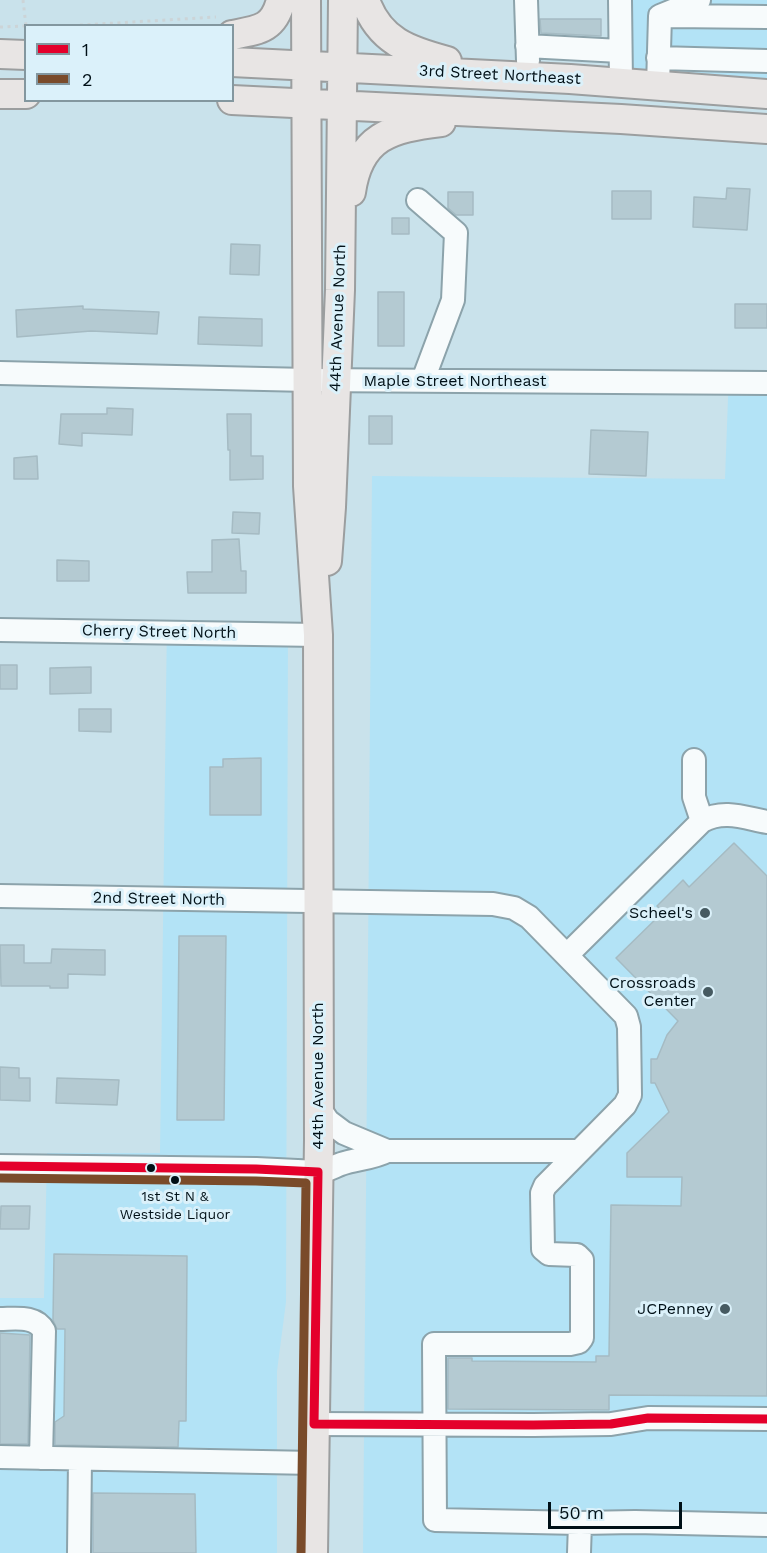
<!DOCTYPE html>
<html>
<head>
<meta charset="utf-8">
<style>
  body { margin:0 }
  #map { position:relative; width:767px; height:1553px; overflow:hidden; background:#c9e2eb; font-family:"Work Sans",sans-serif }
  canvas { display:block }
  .legend { position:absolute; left:24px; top:24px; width:210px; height:78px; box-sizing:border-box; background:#dbf1fa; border:2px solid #83979f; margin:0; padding:8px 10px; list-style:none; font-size:18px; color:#001017 }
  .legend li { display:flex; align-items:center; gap:12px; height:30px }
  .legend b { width:30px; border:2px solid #83979f }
  .scale { position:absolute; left:548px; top:1502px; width:134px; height:27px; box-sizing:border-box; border:3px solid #001017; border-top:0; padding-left:8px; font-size:18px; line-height:21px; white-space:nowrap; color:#001017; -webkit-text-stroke:4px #dbf1fa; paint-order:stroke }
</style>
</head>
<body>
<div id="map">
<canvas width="767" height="1553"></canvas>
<ul class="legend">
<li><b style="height:8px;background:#e4002b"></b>1</li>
<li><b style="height:8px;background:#7a4b2a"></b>2</li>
</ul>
<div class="scale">50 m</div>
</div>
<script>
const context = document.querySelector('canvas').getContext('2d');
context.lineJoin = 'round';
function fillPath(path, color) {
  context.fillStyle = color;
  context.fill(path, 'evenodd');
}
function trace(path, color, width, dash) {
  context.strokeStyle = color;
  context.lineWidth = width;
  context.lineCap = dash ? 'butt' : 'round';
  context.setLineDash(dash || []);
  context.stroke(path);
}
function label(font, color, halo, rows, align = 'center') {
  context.font = font + ' "Work Sans",sans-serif';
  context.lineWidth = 6;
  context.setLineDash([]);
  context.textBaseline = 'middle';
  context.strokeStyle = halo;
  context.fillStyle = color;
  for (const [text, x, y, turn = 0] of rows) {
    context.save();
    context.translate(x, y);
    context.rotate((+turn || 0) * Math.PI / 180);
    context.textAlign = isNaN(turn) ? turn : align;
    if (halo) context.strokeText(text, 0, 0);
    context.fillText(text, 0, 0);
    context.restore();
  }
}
fillPath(new Path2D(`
  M 627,0 L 767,0 L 767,81 L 626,68 Z
  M 729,372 L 767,372 L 767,1553 L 363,1553 L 372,476 L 725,479 Z
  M 167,620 L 288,622 L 286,1302 L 277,1371 L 277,1553 L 0,1553 L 0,1298 L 44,1298 L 47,1153 L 160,1153 Z`), '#b3e3f6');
const building = new Path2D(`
  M 540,19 L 601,19 L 601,36 L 541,33 Z
  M 727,188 L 750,189 L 747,230 L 693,227 L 694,197 L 726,199 Z
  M 612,191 L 651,191 L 651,219 L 612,219 Z
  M 448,192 L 473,192 L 473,215 L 456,215 L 448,208 Z
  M 392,218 L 409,218 L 409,234 L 392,234 Z
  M 231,244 L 260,245 L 259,275 L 230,274 Z
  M 378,292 L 404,292 L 404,346 L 378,346 Z
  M 735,304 L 767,304 L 767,328 L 735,328 Z
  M 83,306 L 83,309 L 159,312 L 157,334 L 91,331 L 17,337 L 16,310 Z
  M 199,317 L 262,319 L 262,346 L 198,344 Z
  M 107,408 L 133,409 L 132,435 L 82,433 L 82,446 L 59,444 L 61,414 L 107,414 Z
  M 227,414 L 251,414 L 251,456 L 263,456 L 263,479 L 230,480 L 230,450 L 228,450 Z
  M 369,416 L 392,416 L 392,444 L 369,444 Z
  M 591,430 L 648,432 L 646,476 L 589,474 Z
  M 37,456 L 38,479 L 14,479 L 14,458 Z
  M 233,512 L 260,513 L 259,534 L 232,533 Z
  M 239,539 L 241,571 L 246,571 L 246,593 L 188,593 L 187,572 L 212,572 L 212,540 Z
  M 57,560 L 89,561 L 89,581 L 57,581 Z
  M 0,665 L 17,665 L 17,689 L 0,689 Z
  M 91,667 L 91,693 L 50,694 L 50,668 Z
  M 79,709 L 111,709 L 111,732 L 79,731 Z
  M 261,758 L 261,815 L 210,815 L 210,767 L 223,767 L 223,759 Z
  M 734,843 L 767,876 L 767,1396 L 609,1395 L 609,1410 L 448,1409 L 448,1358 L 472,1358 L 472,1361 L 596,1362 L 596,1356 L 609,1356 L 611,1205 L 681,1206 L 682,1177 L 627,1177 L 627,1153 L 669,1112 L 655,1083 L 651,1083 L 651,1059 L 657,1059 L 667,1035 L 678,1021 L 616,958 L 663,912 L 657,906 L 683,880 L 689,887 Z
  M 179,936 L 226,936 L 224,1120 L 177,1120 Z
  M 0,945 L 24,945 L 24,963 L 51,963 L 52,949 L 105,950 L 105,975 L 68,974 L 68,988 L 50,988 L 50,986 L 1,986 Z
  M 0,1067 L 19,1068 L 19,1078 L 30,1078 L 30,1101 L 0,1100 Z
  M 57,1078 L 119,1080 L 117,1105 L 56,1103 Z
  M 1,1206 L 30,1206 L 29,1229 L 0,1229 Z
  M 54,1254 L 187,1256 L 186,1421 L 179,1421 L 178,1447 L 55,1445 L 55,1422 L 64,1416 L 65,1329 L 57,1329 L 53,1320 Z
  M 0,1333 L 30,1335 L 28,1444 L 0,1444 Z
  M 93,1493 L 195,1494 L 196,1553 L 93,1553 Z`);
fillPath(building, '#b4cad2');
trace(building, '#a5bbc3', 1.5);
const minor = new Path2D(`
  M 526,0 L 528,61
  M 620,0 L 621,82
  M 670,16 L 767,17
  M 527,46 L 620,51
  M 658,58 L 767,61
  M 658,86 L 660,16 L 699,0
  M 418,200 L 456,233 L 453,300 L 423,380
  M 0,373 L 308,380 L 767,383
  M 0,630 L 318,635
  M 694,760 L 694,797 L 702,821
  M 0,896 L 493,904 L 514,908 L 529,917 L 626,1016 L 629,1027 L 630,1095 L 625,1105 L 545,1186 L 542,1193 L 543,1249 L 549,1254 L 577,1255 L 582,1260 L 582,1338 L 579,1342 L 570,1344 L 434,1344 L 435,1520 L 580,1523 L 635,1522 L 767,1525
  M 567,955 L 702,821 C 724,809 745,818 767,822
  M 319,1108 L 328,1121 L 344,1133 L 387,1151 L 579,1151
  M 0,1166 L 256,1169 L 318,1172 C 327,1171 333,1167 341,1164 C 356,1159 374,1158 387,1151
  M 0,1319 C 15,1319 36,1315 44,1331 L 41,1458
  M 314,1424 L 533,1425 L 611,1424 L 648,1418 L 767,1419
  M 0,1457 L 314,1463
  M 79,1553 L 80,1459
  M 579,1553 L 580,1523`);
const major = new Path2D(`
  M 306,0 L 308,486 L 318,635 L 319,1140 L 313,1553
  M 365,0 C 379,41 409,51 447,61
  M 232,35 C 259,30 274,29 281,0
  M 0,54 L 26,55
  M 232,62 L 570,79 L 767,94
  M 0,94 L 26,94
  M 232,100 L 621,119 L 767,129
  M 351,192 C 359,136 391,128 441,122
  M 327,561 L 331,507 L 340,290 L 343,0`);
trace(minor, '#8ca3ab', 26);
trace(major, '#9b9e9f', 32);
trace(new Path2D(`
  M 23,0 L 26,26
  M 65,26 L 216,17
  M 0,27 L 25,26`), '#ccd4d7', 3, [3, 4.5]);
trace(minor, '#f7fbfc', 22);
trace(major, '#e8e5e4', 28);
trace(new Path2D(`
  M 0,1166 L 256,1169 L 318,1172 L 314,1424 L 533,1425 L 611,1424 L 648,1418 L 767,1419`), '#e4002b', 9);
trace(new Path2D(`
  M 0,1178 L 256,1181 L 306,1183 L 301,1553`), '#7a4b2a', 9);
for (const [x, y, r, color] of [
  [705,913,6,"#465a61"],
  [708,992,6,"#465a61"],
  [151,1168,5,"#001017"],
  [175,1180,5,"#001017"],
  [725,1309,6,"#465a61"]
]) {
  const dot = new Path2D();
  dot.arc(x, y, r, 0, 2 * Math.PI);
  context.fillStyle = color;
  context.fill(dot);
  trace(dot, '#dbf1fa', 2);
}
label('14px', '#001017', '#dbf1fa', [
  ["1st St N &",175,1197],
  ["Westside Liquor",175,1215]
]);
label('16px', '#001017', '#dbf1fa', [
  ["3rd Street Northeast",500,75,3],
  ["44th Avenue North",338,318,-88],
  ["Maple Street Northeast",455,381],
  ["Cherry Street North",159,632,1],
  ["2nd Street North",159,899,1],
  ["44th Avenue North",318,1076,-90]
]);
label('16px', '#001017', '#dbf1fa', [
  ["Scheel's",693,913],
  ["Crossroads",696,983],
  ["Center",696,1001],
  ["JCPenney",713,1309]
], 'right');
</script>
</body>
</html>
